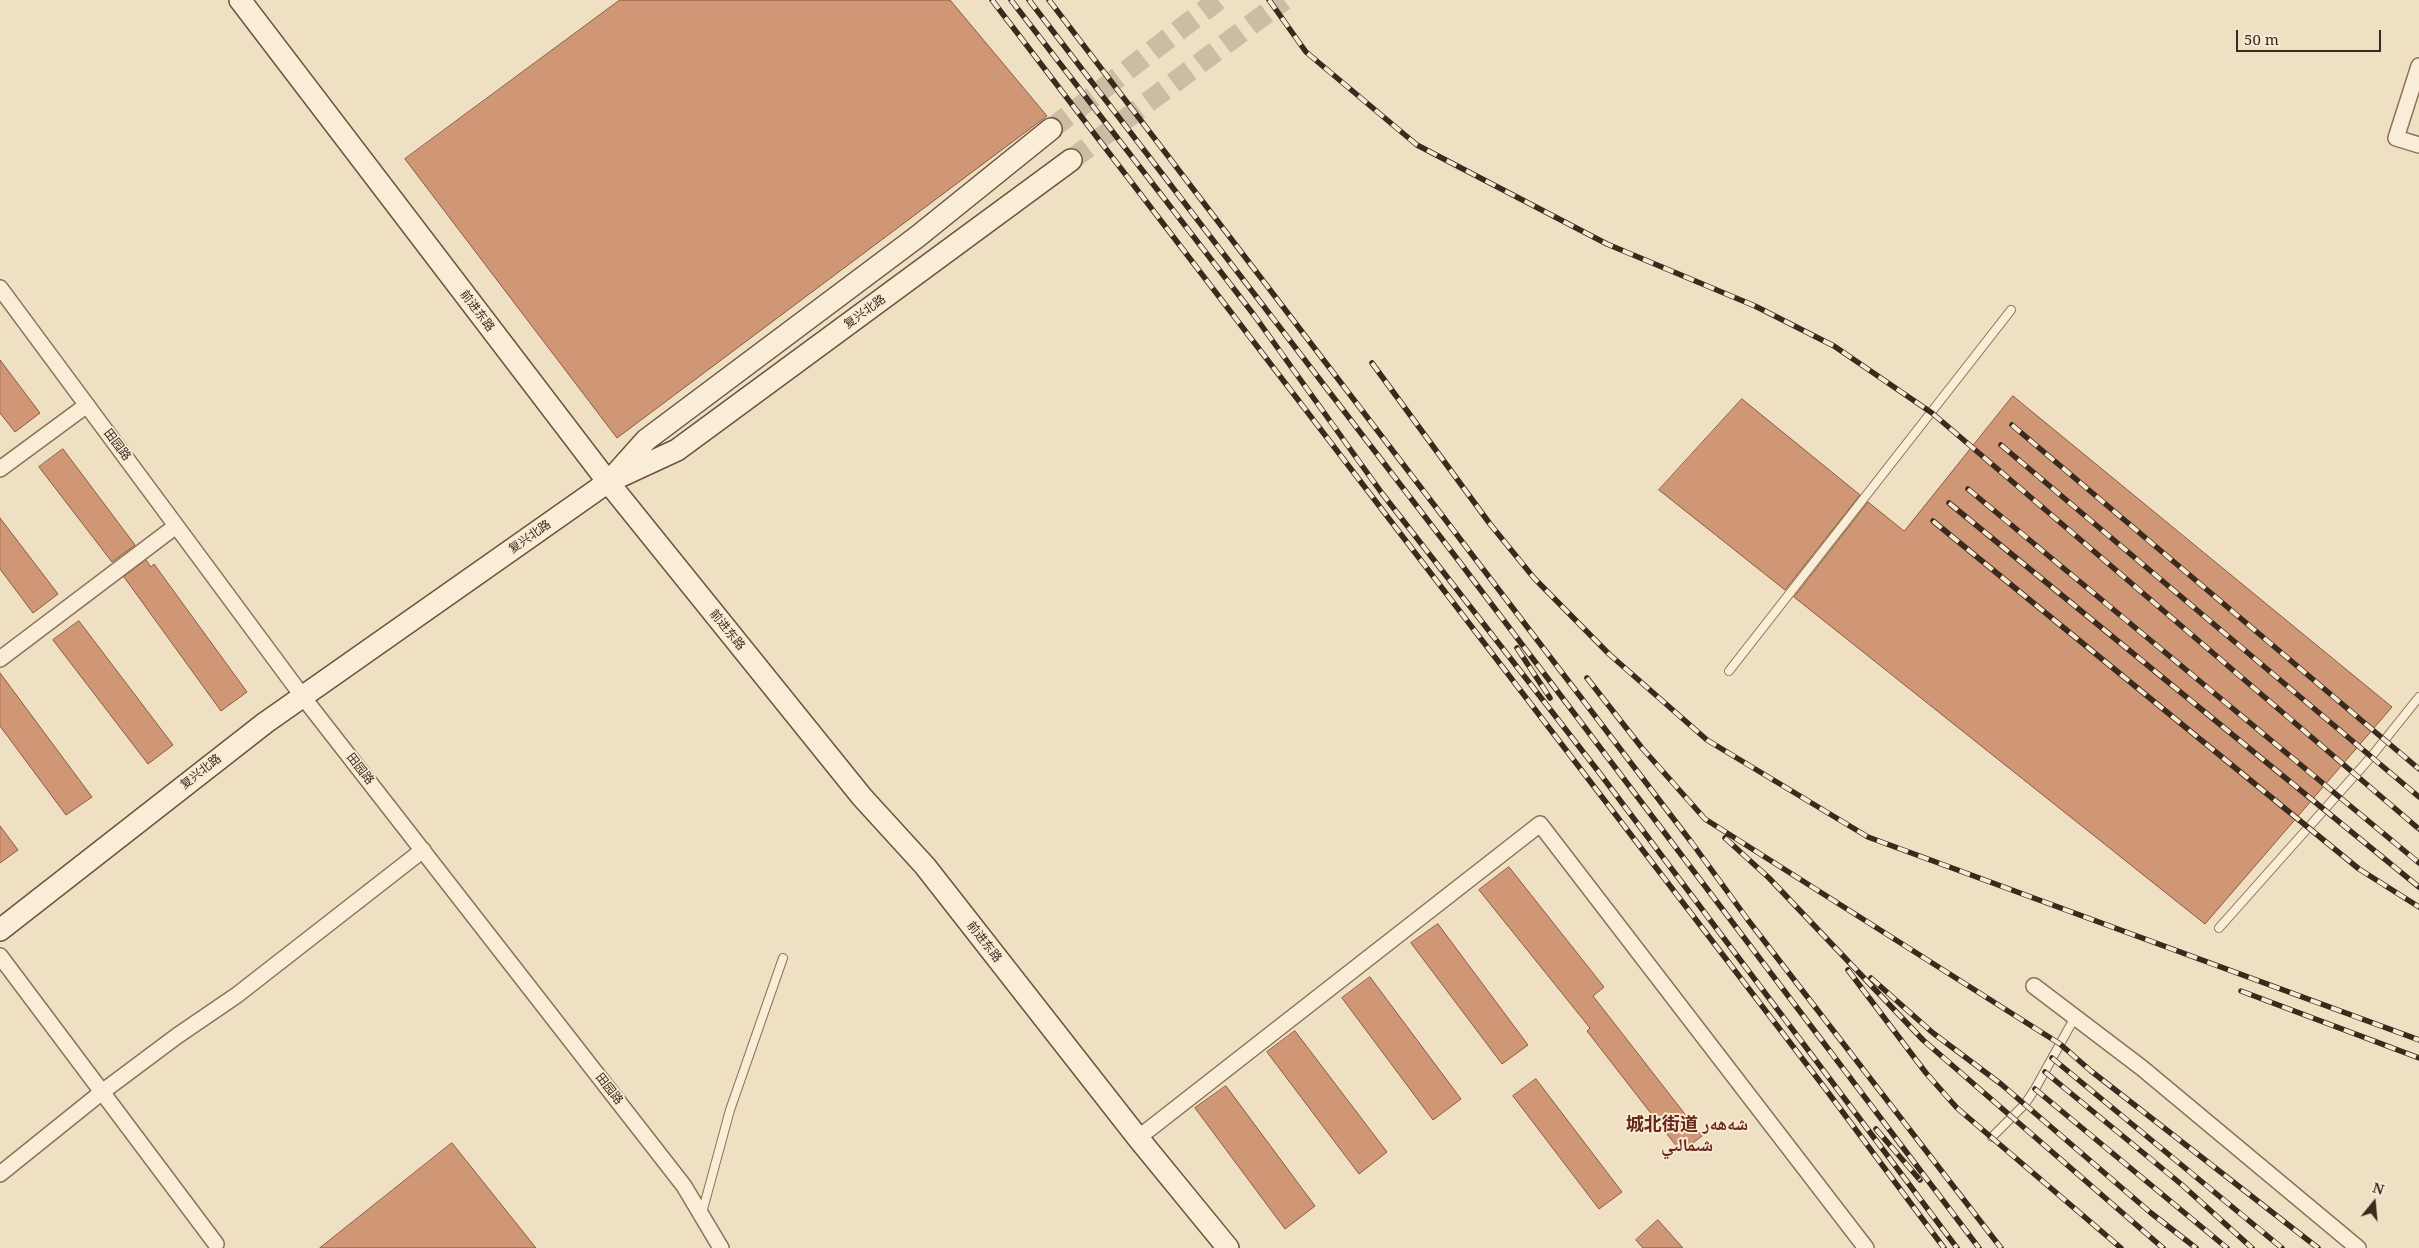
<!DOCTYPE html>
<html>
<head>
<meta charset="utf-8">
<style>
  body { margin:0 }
  #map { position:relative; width:2419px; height:1248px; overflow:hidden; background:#f0e0c3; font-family:"Noto Serif",serif }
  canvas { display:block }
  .north { position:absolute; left:2349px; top:1178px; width:50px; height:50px; -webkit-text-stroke:4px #f7ead3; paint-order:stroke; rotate:17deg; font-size:14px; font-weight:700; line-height:20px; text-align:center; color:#3a2a1e }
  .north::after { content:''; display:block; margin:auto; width:18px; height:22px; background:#3a2a1e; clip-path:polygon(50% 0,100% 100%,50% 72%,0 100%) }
  .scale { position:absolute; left:2236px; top:30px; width:145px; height:22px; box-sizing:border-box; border:2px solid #3a2a1e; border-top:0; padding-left:6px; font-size:15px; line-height:18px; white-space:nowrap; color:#3a2a1e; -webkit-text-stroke:4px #f7ead3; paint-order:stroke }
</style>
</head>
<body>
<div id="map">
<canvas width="2419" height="1248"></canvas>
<div class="north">N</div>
<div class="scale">50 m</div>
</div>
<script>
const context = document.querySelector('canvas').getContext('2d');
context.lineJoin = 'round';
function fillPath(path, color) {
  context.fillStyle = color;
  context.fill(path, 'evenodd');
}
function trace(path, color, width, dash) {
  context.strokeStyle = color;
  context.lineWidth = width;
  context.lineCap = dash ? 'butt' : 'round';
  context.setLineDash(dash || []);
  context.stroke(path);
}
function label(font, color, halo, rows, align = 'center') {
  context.font = font + ' "Noto Serif","Noto Naskh Arabic","Noto Sans SC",serif';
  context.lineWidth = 4;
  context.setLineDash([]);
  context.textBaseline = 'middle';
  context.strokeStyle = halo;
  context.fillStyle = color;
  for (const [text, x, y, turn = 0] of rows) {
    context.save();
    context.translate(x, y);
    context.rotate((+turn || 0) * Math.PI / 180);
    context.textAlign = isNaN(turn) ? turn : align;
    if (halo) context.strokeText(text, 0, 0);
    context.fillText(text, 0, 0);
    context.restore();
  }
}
const building = new Path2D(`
  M 620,0 L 950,0 L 1047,116 L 617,438 L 405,159 Z
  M 0,360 L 40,413 L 15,432 L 0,413 Z
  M 2013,396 L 2392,707 L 2205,924 L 1794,597 L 1868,502 L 1904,531 Z
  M 1742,399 L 1860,495 L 1785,590 L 1659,490 Z
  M 63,449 L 135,545 L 112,562 L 39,467 Z
  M 0,518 L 58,594 L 33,613 L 0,569 Z
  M 146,560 L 151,567 L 154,564 L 247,692 L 221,711 L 124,577 Z
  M 79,621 L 173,745 L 148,764 L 53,640 Z
  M 0,673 L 92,797 L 66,815 L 0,726 Z
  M 0,826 L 18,850 L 0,863 Z
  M 1509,867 L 1604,987 L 1593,996 L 1702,1136 L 1681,1152 L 1587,1031 L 1590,1028 L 1479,890 Z
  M 1438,924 L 1528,1045 L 1502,1064 L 1411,943 Z
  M 1370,977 L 1461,1099 L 1433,1120 L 1342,998 Z
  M 1295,1031 L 1387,1152 L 1359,1174 L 1267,1052 Z
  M 1536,1079 L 1622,1192 L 1599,1209 L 1513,1096 Z
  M 1226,1086 L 1315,1206 L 1285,1229 L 1195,1108 Z
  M 452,1143 L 536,1248 L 320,1248 Z
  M 1658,1220 L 1683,1248 L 1643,1248 L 1636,1240 Z`);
fillPath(building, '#d09777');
trace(building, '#8b583e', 1);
trace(new Path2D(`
  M 1051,129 L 1218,0
  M 1071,160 L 1284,0`), '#ccbca2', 21, [21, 11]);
const lane = new Path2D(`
  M 1729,671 L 2011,310
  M 2219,928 L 2371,757 L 2419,697
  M 1992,1137 L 2025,1104 L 2035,1089 L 2075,1017
  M 702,1213 L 730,1110 L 783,958`);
const street = new Path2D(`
  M 2419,66 L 2396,138 L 2419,145
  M 0,288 L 303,697 L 684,1186 L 721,1248
  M 0,469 L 87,405
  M 0,659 L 176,526
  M 0,956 L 216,1244
  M 2034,986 L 2142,1068 L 2358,1248
  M 1138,1138 L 1540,824 L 1866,1248
  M 0,1174 L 102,1092 L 177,1036 L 237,995 L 423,850`);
const secondary = new Path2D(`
  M 240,0 L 608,482 L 862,797 L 925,866 L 1138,1138 L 1228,1248
  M 613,477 L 646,440 L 917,237 L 1051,129
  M 0,930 L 265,723 L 608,482 L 677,450 L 1071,160`);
trace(lane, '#8b7159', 10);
trace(street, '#8b7159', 18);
trace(secondary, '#6d523c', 24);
trace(lane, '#faedd7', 8);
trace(street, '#faedd7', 15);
trace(secondary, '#faedd7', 21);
const rail = new Path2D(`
  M 992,0 L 1824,1087 L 1944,1248
  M 1011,0 L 1254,315 L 1381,492 L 1598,771 L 1957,1248
  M 1029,0 L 1452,552 L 1979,1248
  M 1049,0 L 1692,843 L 1748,920 L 2001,1248
  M 1269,0 L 1306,52 L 1417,145 L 1607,244 L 1755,306 L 1834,346 L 1932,413 L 2419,829
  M 1372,363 L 1490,524 L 1534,578 L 1609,654 L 1707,740 L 1868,837 L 2419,1040
  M 2012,425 L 2419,769
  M 2001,445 L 2419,797
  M 1968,489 L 2419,863
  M 1949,503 L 2419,887
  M 1933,521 L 2359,869 L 2419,907
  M 1517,648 L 1550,698
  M 1587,678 L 1642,748 L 1705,819 L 2060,1044 L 2091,1071 L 2318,1248
  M 1725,838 L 1769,878 L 1923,1040 L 2163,1248
  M 1848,970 L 1926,1073 L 1957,1108 L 2121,1248
  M 1871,978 L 1933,1033 L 2001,1084 L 2151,1213 L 2196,1248
  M 2241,991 L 2419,1058
  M 2052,1058 L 2282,1248
  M 2045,1072 L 2181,1184 L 2252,1248
  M 2035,1089 L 2227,1248
  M 1876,1129 L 1920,1180`);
trace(rail, '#3a2a1e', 5.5);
trace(rail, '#f7ead3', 4, [11]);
label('12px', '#3a2a1e', '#f7ead3', [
  ["前进东路",477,311,53],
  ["复兴北路",865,312,-36],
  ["田园路",117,445,53],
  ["复兴北路",530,537,-35],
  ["前进东路",727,630,51],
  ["田园路",360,769,52],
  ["复兴北路",201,772,-38],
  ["前进东路",984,942,52],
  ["田园路",609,1089,52]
]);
label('bold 18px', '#69271b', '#f7ead3', [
  ["城北街道 شەھەر",1687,1125],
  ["شىمالىي",1687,1146]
]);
</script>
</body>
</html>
